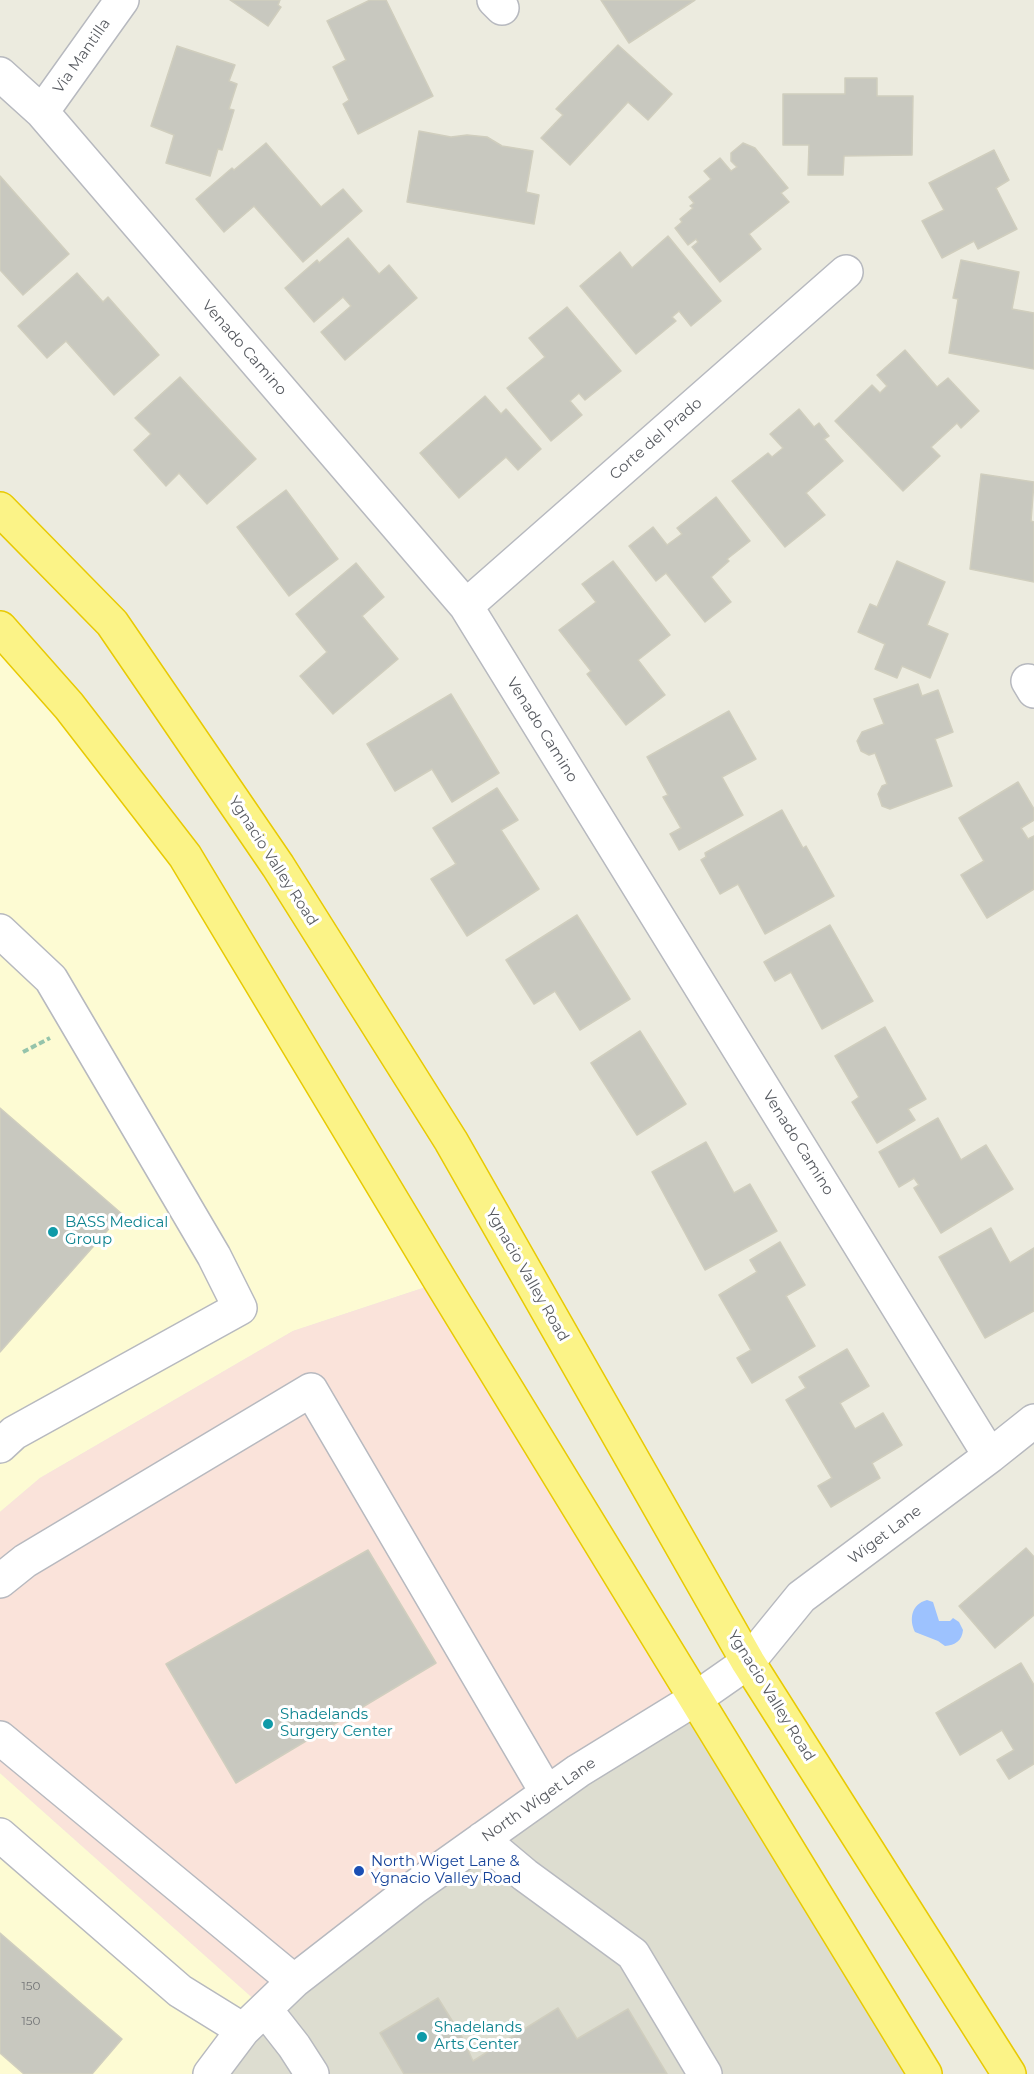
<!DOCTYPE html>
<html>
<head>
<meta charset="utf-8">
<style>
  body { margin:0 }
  canvas { display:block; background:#ecebdf }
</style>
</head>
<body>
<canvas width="1034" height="2074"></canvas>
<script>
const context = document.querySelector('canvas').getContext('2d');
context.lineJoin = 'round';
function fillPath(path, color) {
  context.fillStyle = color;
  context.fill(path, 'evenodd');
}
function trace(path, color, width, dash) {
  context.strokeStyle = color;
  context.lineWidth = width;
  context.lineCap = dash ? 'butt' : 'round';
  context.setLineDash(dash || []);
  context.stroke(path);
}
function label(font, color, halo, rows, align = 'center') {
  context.font = font + ' Montserrat,sans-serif';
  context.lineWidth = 6;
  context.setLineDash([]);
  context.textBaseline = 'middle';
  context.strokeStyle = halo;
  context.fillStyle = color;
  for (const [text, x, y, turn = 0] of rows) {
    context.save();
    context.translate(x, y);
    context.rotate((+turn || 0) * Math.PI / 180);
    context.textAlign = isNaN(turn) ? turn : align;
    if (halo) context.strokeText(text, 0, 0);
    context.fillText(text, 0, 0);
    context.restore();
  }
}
fillPath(new Path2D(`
  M 0,628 L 69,706 L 441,1282 L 293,1331 L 40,1478 L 0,1512 Z
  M 0,1773 L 265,2009 L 210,2074 L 0,2074 Z`), '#fdfbd3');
fillPath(new Path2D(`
  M 695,1699 L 925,2074 L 210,2074 L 243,2030 Z`), '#ddddd0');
fillPath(new Path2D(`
  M 441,1282 L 695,1699 L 265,2009 L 0,1773 L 0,1512 L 40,1478 L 293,1331 Z`), '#fae3da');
fillPath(new Path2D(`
  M 927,1600 L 933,1602 L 939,1621 L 950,1621 L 953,1618 L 959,1622 L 963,1630 C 962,1641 955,1645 945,1646 L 938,1641 L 915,1632 C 909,1620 911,1604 927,1600 Z`), '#9dc2fe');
const building = new Path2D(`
  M 230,0 L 280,0 L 278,5 L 281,7 L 268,26 Z
  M 370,0 L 386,0 L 433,96 L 358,134 L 343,104 L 349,100 L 333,67 L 346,60 L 327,21 Z
  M 601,0 L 695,0 L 629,43 Z
  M 618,45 L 672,94 L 648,120 L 628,102 L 570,165 L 541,138 L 563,115 L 556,109 Z
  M 177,46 L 235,65 L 229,81 L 237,84 L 229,109 L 234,110 L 222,150 L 218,149 L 210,176 L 166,163 L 174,135 L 151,126 Z
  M 845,78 L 877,78 L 877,96 L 913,96 L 912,155 L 844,156 L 843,175 L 808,175 L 809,145 L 783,145 L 783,94 L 845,94 Z
  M 419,131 L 451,137 L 467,135 L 487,137 L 502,146 L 533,151 L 526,192 L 539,195 L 534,224 L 407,202 Z
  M 266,143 L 321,207 L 343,189 L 362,211 L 303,262 L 254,206 L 224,232 L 196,199 L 232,168 L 234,170 Z
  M 743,143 L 755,148 L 788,188 L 781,193 L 789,202 L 749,234 L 761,249 L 720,282 L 692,247 L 698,242 L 696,239 L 688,245 L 675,228 L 682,222 L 680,219 L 693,208 L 690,206 L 694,203 L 689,197 L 711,179 L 704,171 L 720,158 L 731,171 L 737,167 L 731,161 L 731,153 Z
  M 994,150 L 1009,180 L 996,188 L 1017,229 L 978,249 L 974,241 L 942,258 L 922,221 L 944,210 L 929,183 Z
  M 0,176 L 69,254 L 23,295 L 0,270 Z
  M 668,236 L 721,301 L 691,326 L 679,311 L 672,317 L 676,321 L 636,354 L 580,286 L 620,252 L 632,268 Z
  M 348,238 L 379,274 L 389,265 L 417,298 L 345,360 L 321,332 L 351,306 L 343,297 L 314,322 L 285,288 L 317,260 L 319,263 Z
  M 961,260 L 1019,272 L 1012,309 L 1034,313 L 1034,369 L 949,353 L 958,299 L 953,298 Z
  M 77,273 L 103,302 L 108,297 L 159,355 L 114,395 L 66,341 L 47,358 L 18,326 Z
  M 567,307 L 621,371 L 585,400 L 579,393 L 570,401 L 582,415 L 551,441 L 507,388 L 545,357 L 529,338 Z
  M 905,350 L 937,387 L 948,378 L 979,411 L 961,428 L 957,423 L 931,447 L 940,456 L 903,491 L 835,421 L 872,385 L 880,393 L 887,386 L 877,375 Z
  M 180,377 L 256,459 L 207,504 L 179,473 L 166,486 L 134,450 L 151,434 L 135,418 Z
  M 485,396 L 501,414 L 506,409 L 541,449 L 518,470 L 506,457 L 459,498 L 420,453 Z
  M 799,409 L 814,427 L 819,423 L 829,436 L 824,439 L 843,461 L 806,493 L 825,515 L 785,547 L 732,481 L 768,453 L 772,457 L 783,448 L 770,434 Z
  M 981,474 L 1034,482 L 1031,521 L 1034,522 L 1034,582 L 970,569 Z
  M 286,490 L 338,559 L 289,596 L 237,527 Z
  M 716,497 L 750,541 L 727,559 L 729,561 L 711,577 L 731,602 L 705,622 L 666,573 L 656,581 L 629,546 L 653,527 L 667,545 L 682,534 L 677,528 Z
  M 613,561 L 670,635 L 638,660 L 665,695 L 626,725 L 587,674 L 591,671 L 559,630 L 596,602 L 582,584 Z
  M 897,561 L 945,582 L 927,625 L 948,634 L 930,678 L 902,666 L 897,678 L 875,669 L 885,644 L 858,632 L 870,604 L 877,607 Z
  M 356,563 L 384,597 L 362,616 L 398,659 L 333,714 L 300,676 L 327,652 L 296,614 Z
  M 918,684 L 922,696 L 938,690 L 953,732 L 935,739 L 952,786 L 890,809 L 882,806 L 878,794 L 882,786 L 887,784 L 875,753 L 869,755 L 861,751 L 857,741 L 862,732 L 884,724 L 874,699 Z
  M 451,694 L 499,773 L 452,802 L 432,769 L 395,791 L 367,744 Z
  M 729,711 L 756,759 L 722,777 L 743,815 L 679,850 L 670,834 L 681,828 L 663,797 L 668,795 L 647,757 Z
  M 1018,782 L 1034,809 L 1034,820 L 1021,828 L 1028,839 L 1034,836 L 1034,889 L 987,918 L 961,875 L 984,861 L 959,818 Z
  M 497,788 L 518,820 L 501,830 L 539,889 L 467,936 L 431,879 L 456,864 L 433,828 Z
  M 782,810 L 803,848 L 806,846 L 834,896 L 765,934 L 738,884 L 720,894 L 701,860 L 706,857 L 705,853 Z
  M 577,915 L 630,999 L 580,1030 L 555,991 L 534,1004 L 506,960 Z
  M 830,925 L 873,1001 L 822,1029 L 791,972 L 775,981 L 764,962 Z
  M 885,1027 L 926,1099 L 908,1109 L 915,1120 L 877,1143 L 852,1102 L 859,1097 L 835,1056 Z
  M 640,1031 L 686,1104 L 637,1135 L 591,1063 Z
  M 0,1108 L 122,1214 L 0,1352 Z
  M 938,1118 L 961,1160 L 986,1145 L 1013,1189 L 941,1233 L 914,1188 L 919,1185 L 914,1178 L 899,1187 L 879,1152 Z
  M 706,1142 L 734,1193 L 750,1184 L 777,1231 L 705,1270 L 652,1172 Z
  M 991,1228 L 1010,1263 L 1034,1248 L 1034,1311 L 985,1338 L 939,1257 Z
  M 780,1242 L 805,1285 L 786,1296 L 815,1346 L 752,1383 L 737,1358 L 751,1350 L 719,1295 L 757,1272 L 750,1260 Z
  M 847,1349 L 869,1386 L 840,1403 L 855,1429 L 883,1413 L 902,1445 L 872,1463 L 880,1478 L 831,1507 L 818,1486 L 832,1478 L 786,1400 L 806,1388 L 799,1377 Z
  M 1026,1548 L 1034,1557 L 1034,1615 L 995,1648 L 959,1606 Z
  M 368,1550 L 436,1663 L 236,1783 L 166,1664 Z
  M 1021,1663 L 1034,1685 L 1034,1764 L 1009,1779 L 997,1760 L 1014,1750 L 1002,1730 L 960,1755 L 936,1713 Z
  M 0,1933 L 122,2039 L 92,2074 L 24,2074 L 0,2053 Z
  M 438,1998 L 461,2035 L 473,2061 L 558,2008 L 577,2039 L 628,2009 L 667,2074 L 404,2074 L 380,2033 Z`);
fillPath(building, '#c8c8bf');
trace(building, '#d0cebe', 1.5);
const minor = new Path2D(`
  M 494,0 L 502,8
  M 0,74 L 42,112 L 466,606 L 990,1456
  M 42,112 L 122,0
  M 466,606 L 846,272
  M 1028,681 L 1034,691
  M 0,931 L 51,979 L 214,1256 L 240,1308 L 14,1433 L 0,1446
  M 0,1581 L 25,1561 L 311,1390 L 547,1793
  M 0,1738 L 294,1981
  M 0,1835 L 180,1991 L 243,2030
  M 482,1839 L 525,1875 L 633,1954 L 705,2074
  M 265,2009 L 294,2046 L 312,2074
  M 210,2074 L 243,2030 L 294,1981 L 415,1887 L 578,1771 L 695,1699 L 748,1662 L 801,1597 L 990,1456 L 1034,1421`);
const highway = new Path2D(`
  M 0,509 L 112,623 L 278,866 L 451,1141 L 748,1662 L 1009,2074
  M 0,628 L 69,706 L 185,856 L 441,1282 L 925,2074`);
trace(minor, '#b7b9bf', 36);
trace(highway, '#e8ca03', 36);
trace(new Path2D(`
  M 23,1052 L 50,1038`), '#95c4ab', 4, [6, 3]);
trace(minor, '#fff', 33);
trace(highway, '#fbf387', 33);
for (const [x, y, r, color] of [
  [53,1232,6,"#0f9aa8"],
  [268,1724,6,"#0f9aa8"],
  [359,1871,6,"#1a4fb4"],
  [422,2037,6,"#0f9aa8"]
]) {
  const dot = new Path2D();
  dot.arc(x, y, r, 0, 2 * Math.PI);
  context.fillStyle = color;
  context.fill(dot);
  trace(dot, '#fff', 2);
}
label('12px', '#747678', null, [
  ["150",31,1986],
  ["150",31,2021]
]);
label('15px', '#585b61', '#fff', [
  ["Via Mantilla",82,56,-55],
  ["Venado Camino",244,348,49],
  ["Corte del Prado",656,439,-41],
  ["Venado Camino",542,730,58],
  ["Ygnacio Valley Road",273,861,57],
  ["Venado Camino",798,1143,58],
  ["Ygnacio Valley Road",527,1275,60],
  ["Wiget Lane",885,1535,-37],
  ["Ygnacio Valley Road",771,1696,58],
  ["North Wiget Lane",539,1800,-35]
]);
label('15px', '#0d838f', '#fff', [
  ["BASS Medical",65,1223],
  ["Group",65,1240],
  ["Shadelands",280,1715],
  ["Surgery Center",280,1732],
  ["Shadelands",434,2028],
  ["Arts Center",434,2045]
], 'left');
label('15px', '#164399', '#fff', [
  ["North Wiget Lane &",371,1862],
  ["Ygnacio Valley Road",371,1879]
], 'left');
</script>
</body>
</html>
